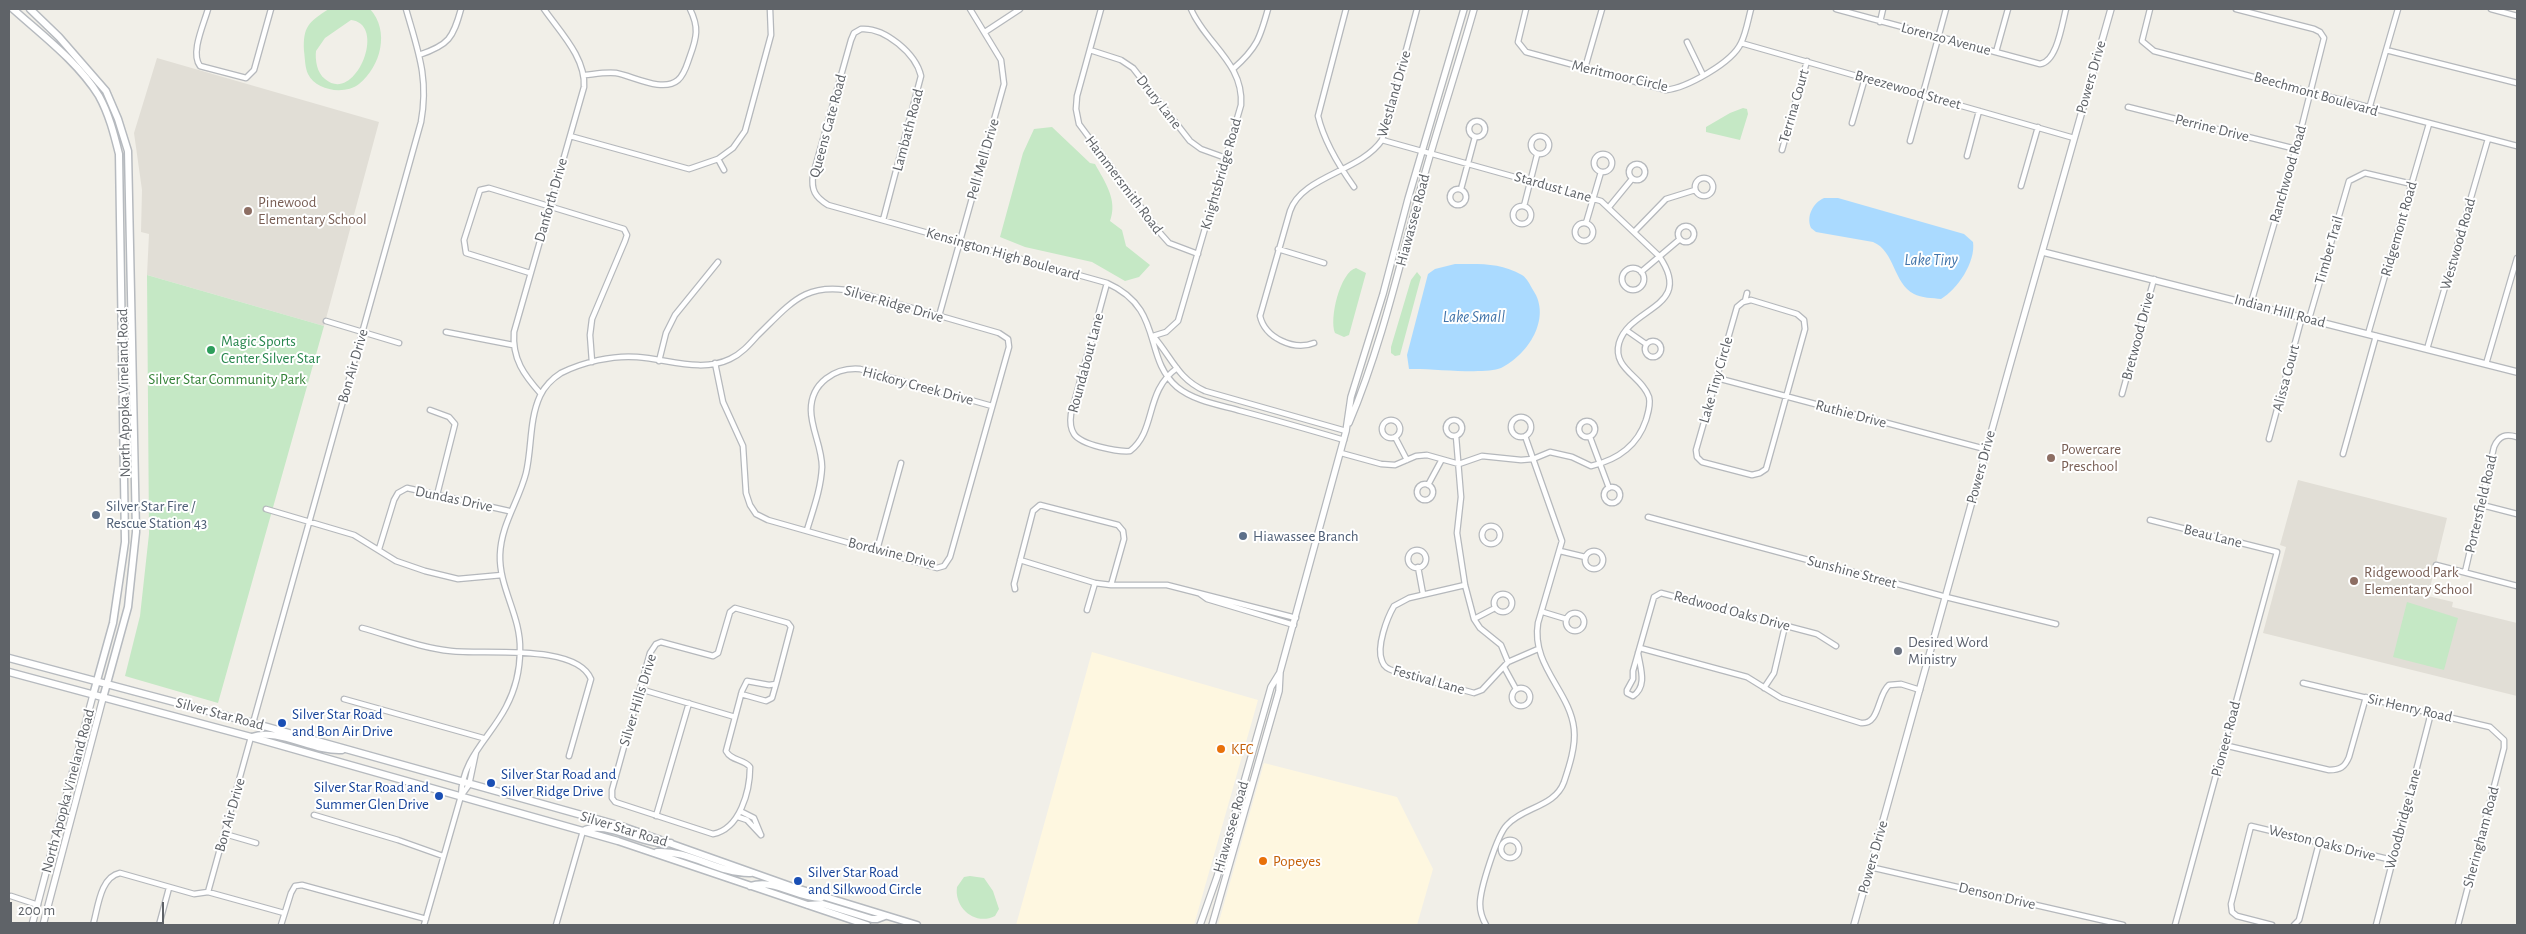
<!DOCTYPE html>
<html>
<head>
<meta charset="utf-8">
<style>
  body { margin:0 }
  #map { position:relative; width:2526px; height:934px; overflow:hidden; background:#f1efe8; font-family:"Alegreya Sans",sans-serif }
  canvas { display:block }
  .frame { position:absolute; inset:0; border:10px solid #5f6368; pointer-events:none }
  .scale { position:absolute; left:10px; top:902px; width:154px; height:22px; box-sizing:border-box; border:2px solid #5f6368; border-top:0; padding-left:6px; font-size:15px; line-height:18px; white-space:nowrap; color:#5f6368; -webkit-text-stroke:4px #fff; paint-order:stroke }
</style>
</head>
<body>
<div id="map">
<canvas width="2526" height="934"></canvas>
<div class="frame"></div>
<div class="scale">200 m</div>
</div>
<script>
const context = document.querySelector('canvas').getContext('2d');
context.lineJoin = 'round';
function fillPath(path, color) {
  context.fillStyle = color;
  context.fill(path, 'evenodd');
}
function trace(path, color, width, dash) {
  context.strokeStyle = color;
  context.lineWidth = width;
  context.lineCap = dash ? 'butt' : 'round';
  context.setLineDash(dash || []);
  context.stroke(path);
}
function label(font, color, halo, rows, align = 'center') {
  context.font = font + ' "Alegreya Sans",sans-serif';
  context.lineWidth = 4;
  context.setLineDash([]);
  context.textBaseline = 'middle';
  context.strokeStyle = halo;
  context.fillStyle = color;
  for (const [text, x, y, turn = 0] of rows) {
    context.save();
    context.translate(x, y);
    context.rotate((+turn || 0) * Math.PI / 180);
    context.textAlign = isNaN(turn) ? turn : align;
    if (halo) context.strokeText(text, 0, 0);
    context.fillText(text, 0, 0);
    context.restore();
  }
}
fillPath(new Path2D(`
  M 1092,652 L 1258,700 L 1194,925 L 1016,925 Z
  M 1264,763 L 1397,797 L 1433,869 L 1417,925 L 1218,925 Z`), '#fef7e0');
fillPath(new Path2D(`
  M 157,58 L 379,122 L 324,326 L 147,275 L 149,234 L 141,232 L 142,190 L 134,133 Z
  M 2298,480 L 2447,518 L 2428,596 L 2453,602 L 2452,607 L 2517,623 L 2517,696 L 2263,633 L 2286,547 L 2280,545 Z`), '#e1ded6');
fillPath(new Path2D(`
  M 329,9 L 370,9 C 390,31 381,66 359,84 C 345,95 316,91 308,74 C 305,68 305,58 304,51 C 303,27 308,22 329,9 ZM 351,20 C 388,24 355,105 325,79 C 317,73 315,60 316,51 L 325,38 Z
  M 1743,108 L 1747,109 L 1748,114 L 1740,140 L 1706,132 L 1706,127 L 1730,113 Z
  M 1052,127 L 1090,163 L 1095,164 C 1105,182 1118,200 1110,221 L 1122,230 L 1126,246 L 1150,265 L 1139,277 L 1125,281 L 1092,262 L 1025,247 L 1000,237 L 1023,153 L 1034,129 Z
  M 1356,268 L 1366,273 L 1349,335 L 1344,337 L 1335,333 C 1329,319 1340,272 1356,268 Z
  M 1417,272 L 1421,277 L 1400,355 L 1395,356 L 1391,353 L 1391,347 L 1411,280 Z
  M 147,275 L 324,326 L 218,703 L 125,676 L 140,616 L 149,534 Z
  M 2407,602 L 2458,618 L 2444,670 L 2393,657 Z
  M 970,876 L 984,878 L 993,891 L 999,909 L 995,916 C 975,926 954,908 957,887 L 964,877 Z`), '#c5e8c5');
fillPath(new Path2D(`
  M 1824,198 L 1838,198 L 1964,234 L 1973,242 C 1976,262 1957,290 1941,299 C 1933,298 1921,298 1914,294 C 1893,283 1895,251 1873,242 L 1816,232 L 1811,228 C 1806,216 1813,203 1824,198 Z
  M 1455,264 C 1478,264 1500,262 1522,275 C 1527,278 1530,285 1533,290 C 1552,318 1528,355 1501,368 C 1484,375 1431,368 1409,369 L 1407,355 L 1428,274 L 1435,269 Z`), '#aadaff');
const minor = new Path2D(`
  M 208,9 C 204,24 190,53 200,66 L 246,78 L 254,70 L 271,9
  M 1101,9 L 1077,96 L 1076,109 L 1079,124 L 1161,234 L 1169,243 L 1198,254
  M 1346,9 L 1318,116 C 1324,141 1339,166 1354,187
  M 1526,9 L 1518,42 L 1526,52 L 1666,90 C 1686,88 1732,63 1741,43 C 1746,33 1748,20 1751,9
  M 1836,9 L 2040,64 C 2057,62 2062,24 2066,9
  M 2150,9 L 2142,41 L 2154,51 L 2517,146
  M 2236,9 L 2314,29 L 2320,32 L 2324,38 L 2296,149 L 2251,303
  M 2491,9 L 2517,16
  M 1880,22 L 1883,9
  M 985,32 L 1020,9
  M 1687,42 L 1703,75
  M 1741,43 L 2074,138
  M 1090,50 L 1121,60 L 1133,68 L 1190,141 L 1201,149 L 1226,158
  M 2386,50 L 2517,83
  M 1996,52 L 2008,9
  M 419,55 C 449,45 453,38 461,9
  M 1585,68 L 1602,9
  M 1233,69 C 1257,48 1260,38 1268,9
  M 585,75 C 595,74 605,72 616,73 C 633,76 663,93 678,80 C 685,74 687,64 690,56 C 697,37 699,27 690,9
  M 2128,107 L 2296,149
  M 2369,109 L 2398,9
  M1469 129a8 8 0 1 1 16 0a8 8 0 1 1-16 0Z
  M 1852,123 L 1865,78
  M1531 145a9 9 0 1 1 18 0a9 9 0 1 1-18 0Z
  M 570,136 L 689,169 L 718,159 L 733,148 L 745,131 L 771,35 L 770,9
  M 1910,141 L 1946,9
  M 1782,150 L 1807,61
  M1594 163a9 9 0 1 1 18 0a9 9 0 1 1-18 0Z
  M 1967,156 L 1979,111
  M 718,159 L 724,170
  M1629 172a8 8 0 1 1 16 0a8 8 0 1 1-16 0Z
  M1695 187a9 9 0 1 1 18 0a9 9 0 1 1-18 0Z
  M 2021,186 L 2038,127
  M1450 197a8 8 0 1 1 16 0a8 8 0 1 1-16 0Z
  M 1461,189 L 1475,137
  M1513 215a9 9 0 1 1 18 0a9 9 0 1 1-18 0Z
  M 1524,206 L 1537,155
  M 1609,207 L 1632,179
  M 883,220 L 921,76 C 916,54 885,27 861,29 L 854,33 L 851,40 L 813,175 C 811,190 815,197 828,205 L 1107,283 C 1165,309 1142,357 1177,387 C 1194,401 1220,405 1241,411 C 1275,420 1310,430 1344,440
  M1575 232a9 9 0 1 1 18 0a9 9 0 1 1-18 0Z
  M 1586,223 L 1601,172
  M1678 234a8 8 0 1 1 16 0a8 8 0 1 1-16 0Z
  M 1634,232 L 1666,199 L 1695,190
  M 1278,249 L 1324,263
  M1622 279a11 11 0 1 1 22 0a11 11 0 1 1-22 0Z
  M 1641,272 L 1680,239
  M 530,273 L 466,253 L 464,240 L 480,190 L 489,188 L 624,229 L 627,235 L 625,241 L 592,319 L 590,335 L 592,362
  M 1107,283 L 1071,414 C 1070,421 1070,428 1074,434 C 1081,445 1118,452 1130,451 C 1157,430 1144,392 1177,368
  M 1751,300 L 1797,314 L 1804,320 L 1805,329 L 1766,469 L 1760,473 L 1752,475 L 1702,462 L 1697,457 L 1696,450 L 1737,307 L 1743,302 Z
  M 1745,301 L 1747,293
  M 939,316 L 1004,84 L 1001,60 L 970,9
  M 2309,319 L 2349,181 L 2365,173 L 2412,184
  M 326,321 L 399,343
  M 1626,330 L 1646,344
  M 446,332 L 513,345
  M 2368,334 L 2429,124
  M 1153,336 L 1166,332 L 1178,321 L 1241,105 C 1244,63 1205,43 1191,9
  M 1154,337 C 1172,358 1178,379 1205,391 L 1346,431
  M1645 349a8 8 0 1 1 16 0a8 8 0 1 1-16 0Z
  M 1314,343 C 1294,351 1265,338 1260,316 L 1290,211 C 1302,176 1360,172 1382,140 L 1417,9
  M 2427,349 L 2488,139
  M 659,361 L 666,333 L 675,315 L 718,262
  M 2486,364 L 2517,258
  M 1717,378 L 1985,449
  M 541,394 C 524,375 512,359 514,332 L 584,87 C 586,58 560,32 544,9
  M 2122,394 L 2154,279
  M 430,410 L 449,417 L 455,424 L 437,495
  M1511 427a10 10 0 1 1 20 0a10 10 0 1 1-20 0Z
  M1446 428a8 8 0 1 1 16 0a8 8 0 1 1-16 0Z
  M1382 429a9 9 0 1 1 18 0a9 9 0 1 1-18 0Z
  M1579 429a8 8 0 1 1 16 0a8 8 0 1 1-16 0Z
  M 1456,436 L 1461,497 L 1457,533 L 1465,585 L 1474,619 L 1480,628 L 1501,645 L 1508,662
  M 1395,437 L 1407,460
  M 1590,437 L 1609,488
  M 2269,439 L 2302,317
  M 1341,453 L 1381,464 L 1395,465 L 1416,456 L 1427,455 L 1459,464 L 1482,456 L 1521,460 L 1533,459 L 1550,452 L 1572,457 L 1591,466 C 1617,460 1637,447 1646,420 C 1648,413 1651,405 1649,397 C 1642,376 1612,369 1619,343 C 1630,306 1695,308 1659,256 L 1601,201 L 1382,140
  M 2343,454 L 2376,336
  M1417 492a8 8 0 1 1 16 0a8 8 0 1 1-16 0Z
  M 1428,485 L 1441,461
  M1604 495a8 8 0 1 1 16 0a8 8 0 1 1-16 0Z
  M 2482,505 L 2517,514
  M 266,509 L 354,535 L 396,561 L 425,571 L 458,579 L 502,575
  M 1648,517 L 1946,597 L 2056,624
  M 2150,520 L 2277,552 L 2175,925
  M1482 535a9 9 0 1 1 18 0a9 9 0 1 1-18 0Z
  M 807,530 C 813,510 821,489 822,467 C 822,447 811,429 811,410 C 811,383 835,367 860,369 L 992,406
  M 379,549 L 394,500 L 398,493 L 407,488 L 509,511
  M 877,550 L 901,463
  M1408 559a9 9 0 1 1 18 0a9 9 0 1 1-18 0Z
  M 1560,551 L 1585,557
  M1585 560a9 9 0 1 1 18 0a9 9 0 1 1-18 0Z
  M 1020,560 L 1095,583 L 1111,585 L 1167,585 L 1296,618
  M 2436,565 L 2517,586
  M 1418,567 L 1423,594
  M 2465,572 L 2494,447 C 2499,435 2506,434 2517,437
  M 1465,585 L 1409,598 L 1394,606 C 1387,618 1376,647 1382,661 C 1384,667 1388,669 1394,671 L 1474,693 L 1482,690 L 1508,662 L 1538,649
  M 1015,589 L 1014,584 L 1033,511 L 1040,505 L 1118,525 L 1123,531 L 1124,539 L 1111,585
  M1494 603a9 9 0 1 1 18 0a9 9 0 1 1-18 0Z
  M 1200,594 L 1207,599 L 1294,625
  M 735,608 L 788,623 L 791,627 L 776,684 L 769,685 L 747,681 L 742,691 L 726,751 C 731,761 744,759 750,767 C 750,791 740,829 713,834 L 615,802 L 612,798 L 612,790 L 650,653 L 656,644 L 661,642 L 713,656 L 718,653 L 730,612 Z
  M 1087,610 L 1095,583
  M 1543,612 L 1566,619
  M1566 622a9 9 0 1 1 18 0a9 9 0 1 1-18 0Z
  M 1474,619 L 1495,608
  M 362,628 C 391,636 421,648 451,651 C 484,655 576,643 591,679 L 569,756
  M 1640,648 L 1747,677 L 1781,698 L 1861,723 C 1880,725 1877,695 1889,685 L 1901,684 L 1920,690
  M 1638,653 C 1640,667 1648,686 1633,696 L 1627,693 L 1627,690 L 1633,679 L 1633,671 L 1654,597 L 1661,593 L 1817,634 L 1836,646
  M 1504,667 L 1516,689
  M 2303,683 L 2490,727 L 2504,740 L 2504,748 L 2458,925
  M 1764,688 L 1774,673 L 1785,626
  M1512 697a9 9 0 1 1 18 0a9 9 0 1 1-18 0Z
  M 640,689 L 735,717
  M 741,694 L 766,701 L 772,698 L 776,684
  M 344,699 L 483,738
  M 253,723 L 421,122 C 429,78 418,51 406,9
  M 2224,745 L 2329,770 C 2340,770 2345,767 2349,757 L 2366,697
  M 461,796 L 469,785 L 476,752
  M 740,811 L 754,818 L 761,835
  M 314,815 L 398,840 L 443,856
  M 656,816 L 689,703
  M 738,817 L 747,820 L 761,835
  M 225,834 L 256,843
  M1501 849a9 9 0 1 1 18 0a9 9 0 1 1-18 0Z
  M 1870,867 L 2123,925
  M 208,892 L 251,737
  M 11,896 L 38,905
  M 93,925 C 98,908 100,877 120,873 L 194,894 L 208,892 L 284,913
  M 159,925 L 169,888
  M 281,925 L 291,893 L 295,886 L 302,885 L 426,919
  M 424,925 L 461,796 C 462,758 490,738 506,707 C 515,690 520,669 520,650 C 521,616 499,588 500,555 C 501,524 519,501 526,473 C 532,448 529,420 540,396 C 544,387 553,378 561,373 C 583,362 613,355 637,357 C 668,359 701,373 730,359 C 741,354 749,345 757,336 C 791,303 806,280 857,292 L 999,333 L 1008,339 L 1009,347 L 950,557 L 944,566 L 937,568 L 768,520 L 756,514 L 750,505 L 746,493 L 743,446 L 723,402 L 715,363
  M 556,925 L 583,831
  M 1486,925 C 1482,918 1480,912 1480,904 C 1480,889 1497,835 1507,825 C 1523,807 1555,807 1564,782 C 1569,767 1576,746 1574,729 C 1570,691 1531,666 1538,623 L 1562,541 L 1525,436
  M 2272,925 L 2237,916 L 2232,912 L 2231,904 L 2251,826 L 2392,860
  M 2294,925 L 2299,920 L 2319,843
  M 2376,925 L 2431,713`);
const tertiary = new Path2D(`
  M 2043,252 L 2517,372
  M 1349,423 C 1379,352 1397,276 1417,202 C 1434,137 1456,73 1474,9
  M 32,925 L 93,695
  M 43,925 L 103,698
  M 1200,925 L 1217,877 L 1271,687 L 1279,674
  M 1212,925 L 1279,691 L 1280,672 L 1346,431 L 1351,397 L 1383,294 L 1408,199 L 1464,9
  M 1854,925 C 1938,619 2024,314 2111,9`);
const secondary = new Path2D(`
  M 13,9 C 42,35 78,62 99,96 C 109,114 114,134 119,154 L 125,542 L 113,623 L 93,695
  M 30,9 L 59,37 L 106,91 L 118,119 L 128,151 L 136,532 L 128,607 L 103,698
  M 9,658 L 253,723 L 621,826 L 793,887 L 917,925
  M 9,672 L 251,737 L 618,841 L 867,925
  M 252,737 C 277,727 314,752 342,750
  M 583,831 C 605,818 644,847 671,843
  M 657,852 C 690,850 718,874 751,873
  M 750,886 C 775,878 796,898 821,898
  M 808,905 L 823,904 L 872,919 L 877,919 L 885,916`);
trace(minor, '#b5b8bc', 7);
trace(tertiary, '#b5b8bc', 8);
trace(secondary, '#b6babf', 9);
trace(minor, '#fff', 4.5);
trace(tertiary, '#fff', 5.5);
trace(secondary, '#fff', 6);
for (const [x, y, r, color] of [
  [248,211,5,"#8d6e63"],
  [211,350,5,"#2e9e5b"],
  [2051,458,5,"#8d6e63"],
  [96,515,5,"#5c6f8a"],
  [1243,536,5,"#5c6f8a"],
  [2354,581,5,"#8d6e63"],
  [1898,651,5,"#6b7280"],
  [282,723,5,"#1a4fb4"],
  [1221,749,5,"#e8710a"],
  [491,783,5,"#1a4fb4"],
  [439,796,5,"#1a4fb4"],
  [1263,861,5,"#e8710a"],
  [798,881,5,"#1a4fb4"]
]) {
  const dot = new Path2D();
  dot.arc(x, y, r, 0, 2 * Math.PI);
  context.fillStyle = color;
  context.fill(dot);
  trace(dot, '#fff', 2);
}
label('15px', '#5f6368', '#fff', [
  ["Lorenzo Avenue",1946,39,15],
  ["Meritmoor Circle",1620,76,13],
  ["Powers Drive",2091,77,-74],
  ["Breezewood Street",1908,90,16],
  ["Westland Drive",1394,94,-74],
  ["Beechmont Boulevard",2316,94,16],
  ["Drury Lane",1159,102,52],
  ["Terrina Court",1794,106,-74],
  ["Queens Gate Road",828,126,-75],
  ["Perrine Drive",2212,128,14],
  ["Lambath Road",908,130,-75],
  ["Pell Mell Drive",983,159,-74],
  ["Knightsbridge Road",1221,174,-74],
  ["Ranchwood Road",2288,174,-74],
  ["Hammersmith Road",1124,185,53],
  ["Stardust Lane",1553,187,16],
  ["Danforth Drive",551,200,-74],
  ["Hiawassee Road",1413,220,-75],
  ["Ridgemont Road",2399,229,-74],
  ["Westwood Road",2458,244,-74],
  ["Timber Trail",2329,250,-74],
  ["Kensington High Boulevard",1003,254,16],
  ["Silver Ridge Drive",894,304,16],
  ["Indian Hill Road",2280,311,15],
  ["Bretwood Drive",2138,336,-75],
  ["Roundabout Lane",1086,363,-75],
  ["Bon Air Drive",353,366,-74],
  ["Alissa Court",2286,378,-75],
  ["Lake Tiny Circle",1716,380,-74],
  ["Hickory Creek Drive",918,386,15],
  ["North Apopka Vineland Road",124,393,-91],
  ["Ruthie Drive",1851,414,15],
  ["Powers Drive",1981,467,-75],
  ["Dundas Drive",454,499,12],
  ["Portersfield Road",2481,504,-77],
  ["Beau Lane",2213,536,14],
  ["Bordwine Drive",892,553,14],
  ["Sunshine Street",1852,572,15],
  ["Redwood Oaks Drive",1732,611,15],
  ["Festival Lane",1429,680,16],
  ["Silver Hills Drive",638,700,-73],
  ["Sir Henry Road",2410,708,13],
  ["Silver Star Road",220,714,15],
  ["Pioneer Road",2226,739,-75],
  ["North Apopka Vineland Road",68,791,-75],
  ["Bon Air Drive",230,815,-74],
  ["Woodbridge Lane",2403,819,-75],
  ["Hiawassee Road",1231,827,-74],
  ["Silver Star Road",624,829,17],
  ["Sheringham Road",2481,837,-75],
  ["Weston Oaks Drive",2322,843,14],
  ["Powers Drive",1873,857,-74],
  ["Denson Drive",1997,896,13]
]);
label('15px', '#785e54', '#fff', [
  ["Pinewood",258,202],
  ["Elementary School",258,219],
  ["Powercare",2061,449],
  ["Preschool",2061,466],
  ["Ridgewood Park",2364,572],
  ["Elementary School",2364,589]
], 'left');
label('15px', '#27864d', '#fff', [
  ["Magic Sports",221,341],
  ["Center Silver Star",221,358]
], 'left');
label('15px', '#348238', '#fff', [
  ["Silver Star Community Park",227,379]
]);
label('15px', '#4e5e75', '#fff', [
  ["Silver Star Fire /",106,506],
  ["Rescue Station 43",106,523],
  ["Hiawassee Branch",1253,536]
], 'left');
label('15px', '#5b616d', '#fff', [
  ["Desired Word",1908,642],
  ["Ministry",1908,659]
], 'left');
label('15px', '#164399', '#fff', [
  ["Silver Star Road",292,714],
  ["and Bon Air Drive",292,731],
  ["Silver Star Road and",501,774],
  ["Silver Ridge Drive",501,791],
  ["Silver Star Road and",429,787,"right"],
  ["Summer Glen Drive",429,804,"right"],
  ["Silver Star Road",808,872],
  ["and Silkwood Circle",808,889]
], 'left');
label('15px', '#c56008', '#fff', [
  ["KFC",1231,749],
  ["Popeyes",1273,861]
], 'left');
label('italic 16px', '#4174aa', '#fff', [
  ["Lake Tiny",1931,260],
  ["Lake Small",1474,317]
]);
</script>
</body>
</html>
